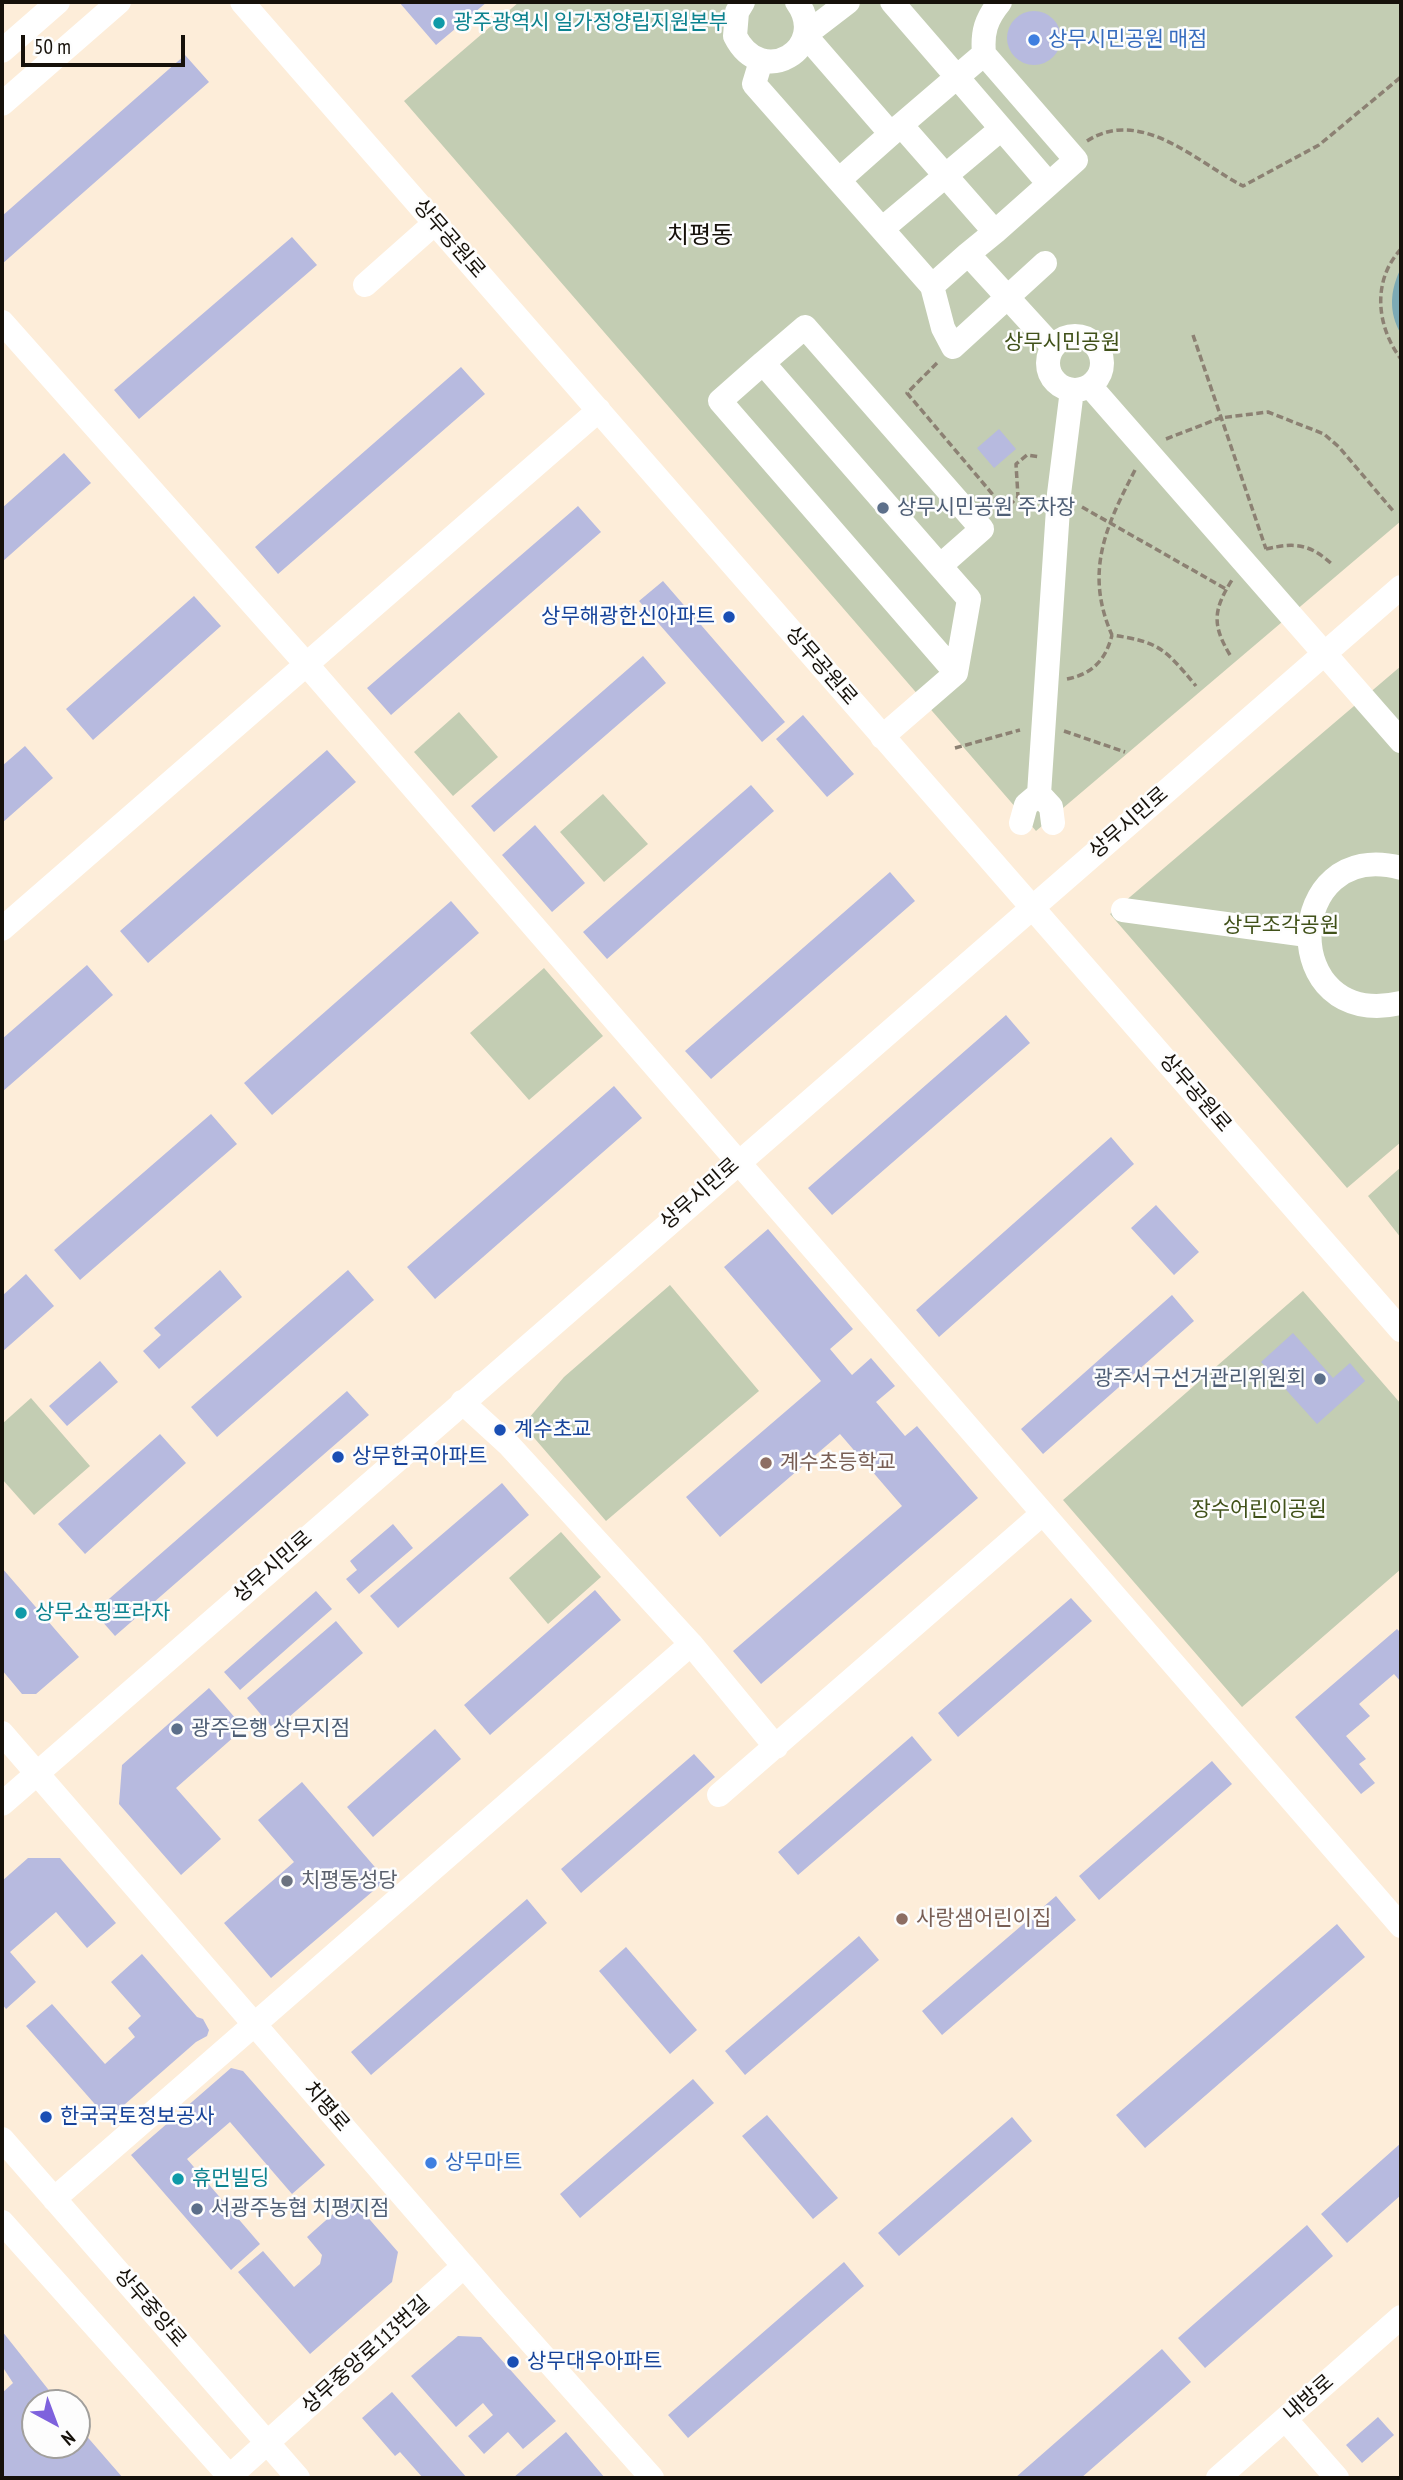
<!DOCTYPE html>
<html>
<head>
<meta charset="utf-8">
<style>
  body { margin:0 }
  #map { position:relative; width:1403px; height:2480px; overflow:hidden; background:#fdedd9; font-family:"PT Sans Narrow",sans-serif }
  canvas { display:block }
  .frame { position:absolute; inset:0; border:4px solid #16110a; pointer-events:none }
  .north { position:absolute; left:21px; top:2389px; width:70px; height:70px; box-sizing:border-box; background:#fdfdfd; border:2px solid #a19f9c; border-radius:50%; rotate:139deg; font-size:19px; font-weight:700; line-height:28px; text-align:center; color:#16110a }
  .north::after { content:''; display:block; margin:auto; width:24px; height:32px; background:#7e62dd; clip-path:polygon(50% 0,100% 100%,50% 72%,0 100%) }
  .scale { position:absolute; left:21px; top:35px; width:164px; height:32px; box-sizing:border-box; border:4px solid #16110a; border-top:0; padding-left:9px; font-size:21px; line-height:24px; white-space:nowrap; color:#16110a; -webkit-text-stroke:5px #fdfdfd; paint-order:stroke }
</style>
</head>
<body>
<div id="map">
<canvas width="1403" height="2480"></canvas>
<div class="frame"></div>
<div class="north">N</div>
<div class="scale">50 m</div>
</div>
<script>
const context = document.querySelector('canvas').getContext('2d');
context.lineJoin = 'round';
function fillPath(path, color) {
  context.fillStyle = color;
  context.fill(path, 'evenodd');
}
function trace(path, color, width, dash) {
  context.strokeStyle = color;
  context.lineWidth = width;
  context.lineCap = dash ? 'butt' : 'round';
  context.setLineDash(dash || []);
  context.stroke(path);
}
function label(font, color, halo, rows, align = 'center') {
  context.font = font + ' "PT Sans Narrow","Noto Sans KR",sans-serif';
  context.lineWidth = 5;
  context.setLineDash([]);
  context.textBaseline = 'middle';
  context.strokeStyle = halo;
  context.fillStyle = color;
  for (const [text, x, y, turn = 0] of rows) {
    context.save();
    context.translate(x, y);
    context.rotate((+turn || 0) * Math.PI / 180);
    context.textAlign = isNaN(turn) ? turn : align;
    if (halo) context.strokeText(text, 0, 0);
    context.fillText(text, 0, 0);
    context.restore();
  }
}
fillPath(new Path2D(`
  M 519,2 L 1401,2 L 1401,521 L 1036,831 L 404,101 Z
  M 1401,666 L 1401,1142 L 1347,1188 L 1110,914 Z
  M 459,712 L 498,757 L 453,796 L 414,752 Z
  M 603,794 L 648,844 L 604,882 L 560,832 Z
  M 544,968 L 603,1036 L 529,1100 L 470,1033 Z
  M 1401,1167 L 1401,1238 L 1368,1196 Z
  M 670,1285 L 759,1391 L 606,1521 L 523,1425 L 564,1377 Z
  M 1303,1291 L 1401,1404 L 1401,1569 L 1242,1707 L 1063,1500 Z
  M 31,1398 L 90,1466 L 34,1515 L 2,1479 L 2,1424 Z
  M 561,1532 L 601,1577 L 548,1624 L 509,1578 Z`), '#c3cdb3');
fillPath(new Path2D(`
  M 1401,268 L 1401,334 C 1388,312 1390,290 1401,268 Z`), '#7caab5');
fillPath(new Path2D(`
  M 399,2 L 487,2 L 436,45 Z
  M1007 38a27 27 0 1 1 54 0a27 27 0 1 1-54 0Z
  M 185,55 L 209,82 L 2,264 L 2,216 Z
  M 292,237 L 317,265 L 139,419 L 114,390 Z
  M 461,367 L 485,394 L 278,574 L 255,547 Z
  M 999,429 L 1016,449 L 994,468 L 977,448 Z
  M 64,453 L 91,483 L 2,562 L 2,508 Z
  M 578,506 L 601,532 L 391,715 L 367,688 Z
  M 663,581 L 785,722 L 762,742 L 639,601 Z
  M 194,596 L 221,626 L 93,740 L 66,709 Z
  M 643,656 L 666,683 L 494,832 L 471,806 Z
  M 803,715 L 854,774 L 827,797 L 776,739 Z
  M 25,746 L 53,778 L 2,823 L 2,766 Z
  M 327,750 L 356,782 L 148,963 L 120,931 Z
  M 751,785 L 774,811 L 607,959 L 583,932 Z
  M 535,825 L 585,883 L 552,912 L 502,855 Z
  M 890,872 L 915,901 L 711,1079 L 685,1051 Z
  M 451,901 L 479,933 L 272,1115 L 244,1083 Z
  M 87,965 L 113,995 L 2,1092 L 2,1039 Z
  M 1006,1015 L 1030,1043 L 832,1215 L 808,1188 Z
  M 614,1086 L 642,1118 L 435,1299 L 407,1267 Z
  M 211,1114 L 237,1144 L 80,1280 L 54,1250 Z
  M 1111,1137 L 1134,1164 L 939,1337 L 916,1310 Z
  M 1156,1205 L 1199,1252 L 1174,1275 L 1131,1228 Z
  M 768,1229 L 853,1329 L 830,1349 L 852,1375 L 871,1358 L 895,1386 L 876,1402 L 905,1436 L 917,1426 L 978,1498 L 761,1684 L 733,1651 L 902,1506 L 840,1434 L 720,1537 L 686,1497 L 821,1381 L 724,1267 Z
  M 220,1270 L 242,1297 L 159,1369 L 143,1351 L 161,1335 L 154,1328 Z
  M 348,1270 L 374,1300 L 217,1437 L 191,1407 Z
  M 26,1274 L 54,1306 L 2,1352 L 2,1296 Z
  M 1172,1295 L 1194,1321 L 1043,1454 L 1021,1429 Z
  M 1293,1333 L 1333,1378 L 1350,1363 L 1365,1381 L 1317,1424 L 1261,1362 Z
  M 100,1361 L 118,1382 L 67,1426 L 49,1406 Z
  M 347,1391 L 369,1415 L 115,1636 L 94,1612 Z
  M 160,1434 L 186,1463 L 85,1554 L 58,1524 Z
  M 502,1483 L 529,1515 L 398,1628 L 370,1596 Z
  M 393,1524 L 413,1548 L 359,1594 L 346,1579 L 357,1570 L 350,1561 Z
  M 2,1568 L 79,1657 L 36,1694 L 22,1694 L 2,1670 Z
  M 595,1590 L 621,1620 L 490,1735 L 464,1705 Z
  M 316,1591 L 332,1609 L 240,1690 L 224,1672 Z
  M 1071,1598 L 1092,1621 L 958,1737 L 938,1713 Z
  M 336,1621 L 363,1653 L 274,1730 L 247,1698 Z
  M 1397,1629 L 1401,1633 L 1401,1682 L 1394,1674 L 1359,1704 L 1370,1716 L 1346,1736 L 1366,1759 L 1359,1764 L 1375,1783 L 1361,1794 L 1295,1717 Z
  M 209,1688 L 244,1728 L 176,1788 L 221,1839 L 181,1875 L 119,1804 L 122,1765 Z
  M 435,1729 L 461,1759 L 373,1837 L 347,1807 Z
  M 912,1736 L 932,1760 L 798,1875 L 778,1852 Z
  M 694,1754 L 715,1777 L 581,1893 L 561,1869 Z
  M 1212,1761 L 1232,1784 L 1099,1900 L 1079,1876 Z
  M 302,1782 L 386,1880 L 271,1978 L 224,1923 L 294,1862 L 258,1820 Z
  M 28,1858 L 60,1858 L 116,1923 L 87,1948 L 56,1912 L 10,1952 L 36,1982 L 6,2009 L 2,2004 L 2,1881 Z
  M 1056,1896 L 1076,1920 L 942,2035 L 922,2011 Z
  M 527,1899 L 547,1923 L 371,2075 L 351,2052 Z
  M 1337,1924 L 1365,1957 L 1145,2148 L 1116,2115 Z
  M 859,1936 L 879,1960 L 745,2075 L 725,2051 Z
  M 626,1947 L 697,2030 L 670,2054 L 599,1971 Z
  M 142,1954 L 197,2017 L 203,2019 L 209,2030 L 207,2036 L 196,2042 L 108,2119 L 26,2026 L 52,2004 L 105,2064 L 135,2037 L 128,2028 L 141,2016 L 111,1982 Z
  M 231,2068 L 243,2071 L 325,2165 L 292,2194 L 230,2122 L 187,2159 L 260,2244 L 231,2270 L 131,2155 Z
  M 693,2079 L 714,2103 L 580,2218 L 560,2194 Z
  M 767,2115 L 838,2198 L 813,2219 L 742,2136 Z
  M 1012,2117 L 1032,2141 L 899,2256 L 878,2233 Z
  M 1401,2143 L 1401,2195 L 1347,2243 L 1321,2214 Z
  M 351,2198 L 398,2252 L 392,2282 L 310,2354 L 238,2272 L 263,2251 L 294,2287 L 320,2264 L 322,2255 L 307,2237 Z
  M 1307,2225 L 1333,2256 L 1205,2368 L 1178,2338 Z
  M 844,2262 L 864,2286 L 688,2438 L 668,2415 Z
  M 2,2331 L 59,2403 L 35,2403 L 35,2445 L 77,2445 L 77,2425 L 123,2478 L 2,2478 L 2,2393 L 13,2383 L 2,2366 Z
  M 458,2336 L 481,2337 L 556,2421 L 523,2449 L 508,2432 L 484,2454 L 468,2436 L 493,2415 L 483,2403 L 456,2427 L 411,2376 Z
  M 1162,2349 L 1191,2382 L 1081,2478 L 1015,2478 Z
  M 392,2392 L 467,2478 L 423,2478 L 400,2452 L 395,2456 L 362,2418 Z
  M 1378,2417 L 1394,2435 L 1362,2463 L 1346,2445 Z
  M 566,2432 L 605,2478 L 513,2478 Z`), '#b7badf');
trace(new Path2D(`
  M 1087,141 C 1141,106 1198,163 1243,186 L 1319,145 L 1401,77
  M 1401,249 C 1372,280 1376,326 1401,359
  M 1193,335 L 1266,549
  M 937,363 L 907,393 L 1005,509 L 1018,497 L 1016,464 L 1027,455 L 1040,457
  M 1166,439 L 1220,418 L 1268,412 L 1324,434 L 1339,447 L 1394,512
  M 1135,470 C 1106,526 1084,572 1112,635 C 1160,642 1165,649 1196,686
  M 1082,507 L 1226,589
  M 1266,549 C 1296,542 1310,544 1333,565
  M 1230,655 C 1212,625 1213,610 1232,580
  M 1067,679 C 1093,674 1106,659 1112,635
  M 1064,731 L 1125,752
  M 955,748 L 1020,730`), '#8c8173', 3.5, [7, 3.5]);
trace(new Path2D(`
  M 242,2 L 1401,1330
  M 743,2 L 737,12 L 735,36 C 762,90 830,48 797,2
  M 848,2 L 805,35 L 891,134
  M 892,2 L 957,77 L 984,54 L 1076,160 L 1049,184
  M 2,51 L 58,2
  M 984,54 C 982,32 986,19 1000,2
  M 761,61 L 754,84 L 932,286 L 968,254
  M 2,104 L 119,2
  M 901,125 L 957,77 L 1049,184 L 995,232
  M 839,180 L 901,125 L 995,232 L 968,254 L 1053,347
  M 882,229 L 1001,129
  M 365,285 L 435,223
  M 932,286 L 943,328 L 953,347 L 1045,263
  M 2,322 L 307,665 L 1401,1926
  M1048 363a27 27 0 1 1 54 0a27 27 0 1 1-54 0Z
  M 763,363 L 720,401 L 956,673
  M 1090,386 L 1401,741
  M 882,737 L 956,673 L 969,599 L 940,566 L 763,363 L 805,327 L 982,529 L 940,566
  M 1021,823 L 1026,805 L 1039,794
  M 1053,823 L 1051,807 L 1039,794 L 1059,494 L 1072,390
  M 1401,868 C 1282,836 1276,1032 1401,1003
  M 1123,910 L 1307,935
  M 2,929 L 599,410
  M 462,1402 L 509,1445 L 691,1644
  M 2,1733 L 495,2302 L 652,2478
  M 719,1795 L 1042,1514
  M 2,1804 L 1401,587
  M 2,2139 L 298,2478
  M 54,2199 L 691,1644 L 776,1747
  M 2,2222 L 231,2478
  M 1285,2419 L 1337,2478
  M 228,2478 L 464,2266
  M 1218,2478 L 1401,2317`), '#fff', 24);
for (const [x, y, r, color] of [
  [439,23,7,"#0f9aa8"],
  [1034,40,7,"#3f7fe0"],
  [883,508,7,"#5c6f8a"],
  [729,617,7,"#1a4fb4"],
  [1320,1379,7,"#5c6f8a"],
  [500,1430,7,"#1a4fb4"],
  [338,1457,7,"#1a4fb4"],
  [766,1463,7,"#8d6e63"],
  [21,1613,7,"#0f9aa8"],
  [177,1729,7,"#5c6f8a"],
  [287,1881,7,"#6b7280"],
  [902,1919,7,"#8d6e63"],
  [46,2117,7,"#1a4fb4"],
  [431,2163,7,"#3f7fe0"],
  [178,2179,7,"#0f9aa8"],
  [197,2209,7,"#5c6f8a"],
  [513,2362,7,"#1a4fb4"]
]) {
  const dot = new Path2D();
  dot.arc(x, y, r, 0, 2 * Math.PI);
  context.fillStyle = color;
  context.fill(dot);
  trace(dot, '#fdfdfd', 2.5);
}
label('21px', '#0d838f', '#fdfdfd', [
  ["광주광역시 일가정양립지원본부",453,23],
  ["상무쇼핑프라자",35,1613],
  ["휴먼빌딩",192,2179]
], 'left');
label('21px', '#366cbe', '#fdfdfd', [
  ["상무시민공원 매점",1048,40],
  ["상무마트",445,2163]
], 'left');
label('21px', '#16110a', '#fdfdfd', [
  ["상무공원로",449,239,49],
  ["상무공원로",821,666,49],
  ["상무시민로",1129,823,-41],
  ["상무공원로",1195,1093,49],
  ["상무시민로",700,1194,-41],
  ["상무시민로",273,1567,-41],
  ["치평로",326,2107,49],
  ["상무중앙로",150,2308,49],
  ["상무중앙로113번길",366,2355,-42],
  ["내방로",1309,2398,-41]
]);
label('21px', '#405119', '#fdfdfd', [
  ["상무시민공원",1062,343],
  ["상무조각공원",1281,926],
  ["장수어린이공원",1259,1510]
]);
label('21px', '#4e5e75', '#fdfdfd', [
  ["상무시민공원 주차장",897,508],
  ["광주서구선거관리위원회",1306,1379,"right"],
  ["광주은행 상무지점",191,1729],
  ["서광주농협 치평지점",211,2209]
], 'left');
label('21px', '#164399', '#fdfdfd', [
  ["상무해광한신아파트",715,617,"right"],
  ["계수초교",514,1430],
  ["상무한국아파트",352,1457],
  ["한국국토정보공사",60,2117],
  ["상무대우아파트",527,2362]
], 'left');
label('21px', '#785e54', '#fdfdfd', [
  ["계수초등학교",780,1463],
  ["사랑샘어린이집",916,1919]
], 'left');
label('21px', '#5b616d', '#fdfdfd', [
  ["치평동성당",301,1881]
], 'left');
label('24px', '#16110a', '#fdfdfd', [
  ["치평동",700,236]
]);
</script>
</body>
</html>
